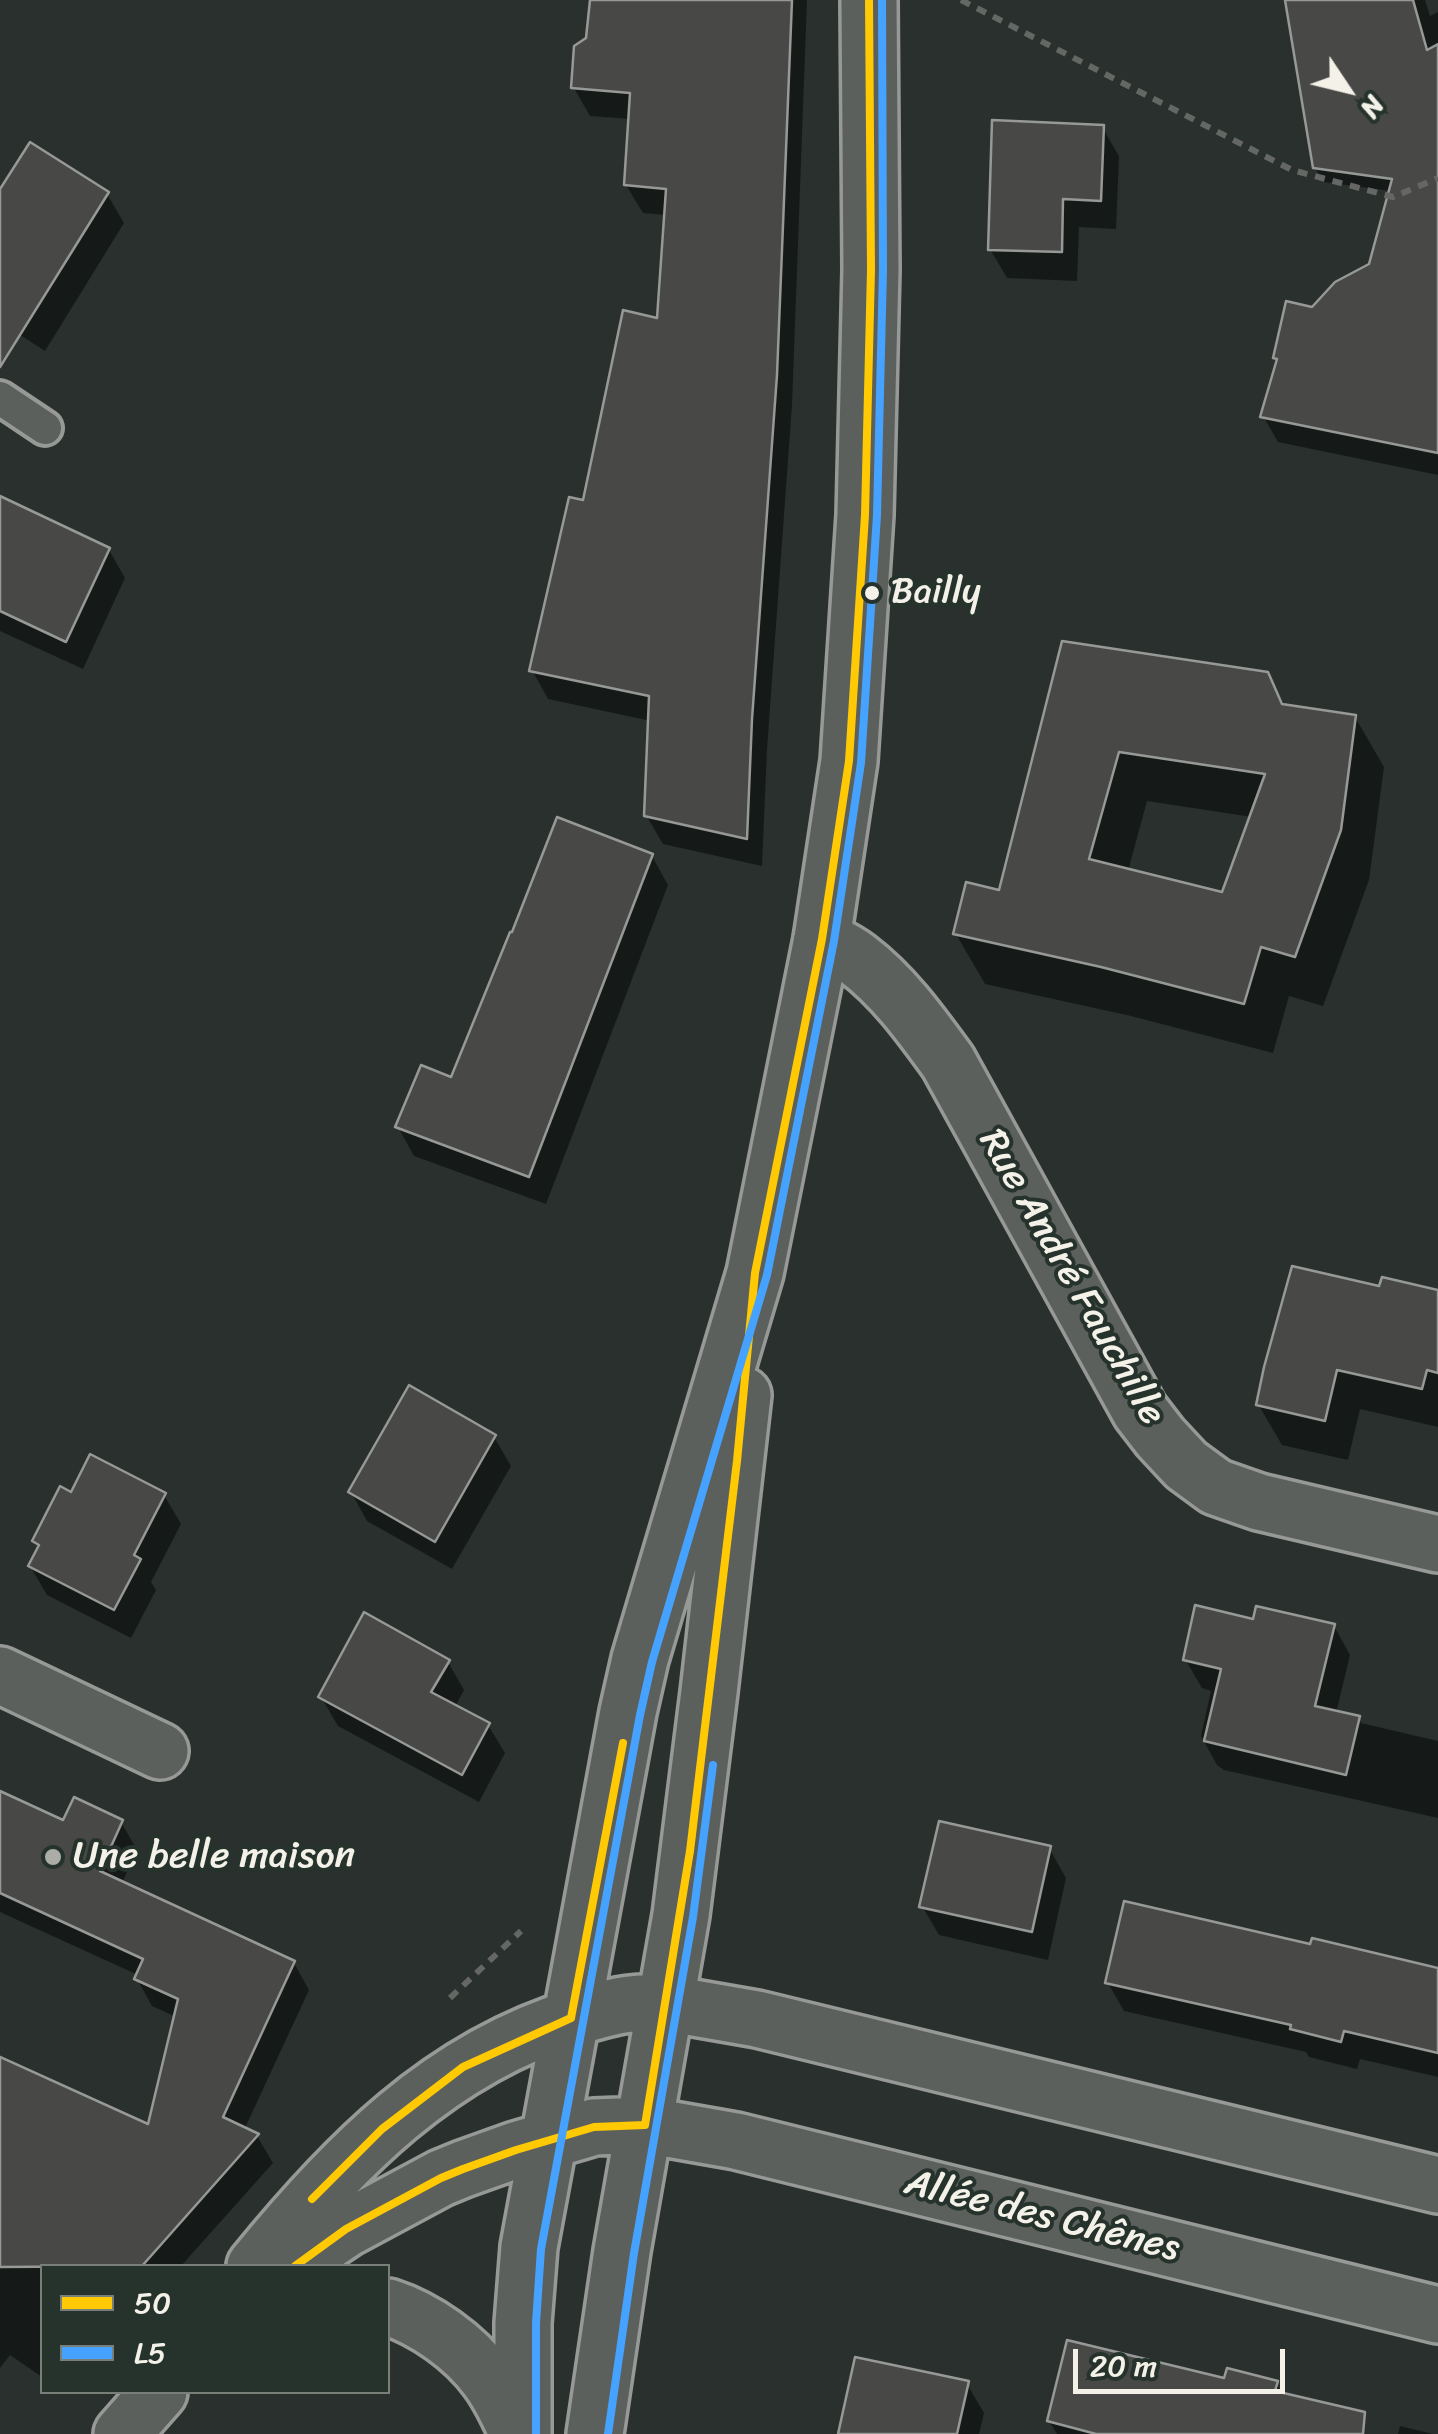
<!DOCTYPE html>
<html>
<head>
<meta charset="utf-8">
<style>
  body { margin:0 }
  #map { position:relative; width:1438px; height:2434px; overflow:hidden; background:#29302d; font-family:Sriracha,sans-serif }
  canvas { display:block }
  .legend { position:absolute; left:40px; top:2264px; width:350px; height:130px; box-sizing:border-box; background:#26332d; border:2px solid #787f78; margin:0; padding:12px 18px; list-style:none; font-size:30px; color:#f4f1e8 }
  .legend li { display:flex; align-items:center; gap:20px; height:50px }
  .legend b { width:50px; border:2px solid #787f78 }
  .north { position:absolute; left:1298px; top:40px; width:100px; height:100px; -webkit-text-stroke:8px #26332d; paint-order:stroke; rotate:125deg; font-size:28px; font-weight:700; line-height:40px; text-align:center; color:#f4f1e8 }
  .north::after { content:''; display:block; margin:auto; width:35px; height:45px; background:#f4f1e8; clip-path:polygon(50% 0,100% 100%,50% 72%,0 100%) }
  .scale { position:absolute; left:1073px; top:2349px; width:212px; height:45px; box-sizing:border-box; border:5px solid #f4f1e8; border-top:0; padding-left:12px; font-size:30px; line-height:35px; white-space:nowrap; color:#f4f1e8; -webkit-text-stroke:8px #26332d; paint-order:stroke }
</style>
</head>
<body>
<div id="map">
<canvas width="1438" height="2434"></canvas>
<ul class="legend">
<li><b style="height:12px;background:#ffc904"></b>50</li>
<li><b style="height:12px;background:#46a2ff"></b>L5</li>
</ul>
<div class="north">N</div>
<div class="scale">20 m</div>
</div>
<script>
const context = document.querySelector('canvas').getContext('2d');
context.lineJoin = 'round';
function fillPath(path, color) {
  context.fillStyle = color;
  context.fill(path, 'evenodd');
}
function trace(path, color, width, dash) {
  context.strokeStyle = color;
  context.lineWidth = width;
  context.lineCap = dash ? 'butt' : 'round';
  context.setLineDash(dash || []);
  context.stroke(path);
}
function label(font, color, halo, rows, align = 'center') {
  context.font = font + ' Sriracha,sans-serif';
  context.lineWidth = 8;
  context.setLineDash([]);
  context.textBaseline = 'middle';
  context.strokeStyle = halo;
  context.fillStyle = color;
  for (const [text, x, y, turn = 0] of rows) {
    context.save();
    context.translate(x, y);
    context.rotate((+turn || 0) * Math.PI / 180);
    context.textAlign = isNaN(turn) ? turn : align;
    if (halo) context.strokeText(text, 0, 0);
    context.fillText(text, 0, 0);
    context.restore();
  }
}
fillPath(new Path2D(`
  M 654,0 L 807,0 L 792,405 L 767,749 L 762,866 L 663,844 L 646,815 L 651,721 L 548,699 L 532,670 L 585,503 L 659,321 L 667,215 L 643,213 L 626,185 L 631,119 L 590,116 L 574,88 Z
  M 1289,0 L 1425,0 L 1430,16 L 1438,12 L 1438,188 L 1421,195 L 1324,182 L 1315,168 Z
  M 1102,127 L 1119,156 L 1116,229 L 1079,227 L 1077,281 L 1007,278 L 990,249 Z
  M 0,193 L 107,194 L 124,223 L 45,351 L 0,322 Z
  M 1438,271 L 1438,475 L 1278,442 L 1263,416 L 1278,363 L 1276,358 L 1313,310 Z
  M 0,499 L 109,550 L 125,578 L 83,669 L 0,631 Z
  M 1064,644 L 1267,675 L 1286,707 L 1355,717 L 1384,767 L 1369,880 L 1323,1006 L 1289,996 L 1273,1053 L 1131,1016 L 985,984 L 956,934 L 1000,893 ZM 1147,801 L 1252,817 L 1224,895 L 1128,871 Z
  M 652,856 L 668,885 L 546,1204 L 414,1156 L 398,1127 L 452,1081 Z
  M 1380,1288 L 1438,1293 L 1438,1427 L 1360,1409 L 1348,1460 L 1282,1445 L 1258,1404 Z
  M 494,1437 L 511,1466 L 452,1569 L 367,1521 L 351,1492 Z
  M 72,1495 L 164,1495 L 181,1524 L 151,1582 L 156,1590 L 131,1638 L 47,1595 L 30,1566 L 40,1549 L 35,1541 Z
  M 1255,1622 L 1334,1626 L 1350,1655 L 1336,1713 L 1358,1718 L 1361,1723 L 1438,1741 L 1438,1818 L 1224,1770 L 1217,1765 L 1201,1736 L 1211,1691 L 1202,1688 L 1185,1659 Z
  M 448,1662 L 464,1690 L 455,1707 L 488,1725 L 505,1753 L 479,1802 L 338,1726 L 321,1697 Z
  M 0,1806 L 64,1824 L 121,1822 L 137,1850 L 122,1883 L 294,1963 L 309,1990 L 244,2130 L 257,2136 L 273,2163 L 181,2266 L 42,2266 L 42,2377 L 10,2355 L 0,2368 L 0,2102 L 149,2128 L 176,2017 L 152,2006 L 137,1979 L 138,1975 L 0,1912 Z
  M 1049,1848 L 1066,1878 L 1048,1960 L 939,1935 L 922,1906 Z
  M 1312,1947 L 1438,1971 L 1438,2077 L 1360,2059 L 1357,2069 L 1309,2057 L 1306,2052 L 1124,2011 L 1108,1983 Z
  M 1226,2381 L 1276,2383 L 1293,2412 L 1287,2434 L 1057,2434 L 1049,2421 Z
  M 967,2384 L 984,2413 L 979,2434 L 841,2434 Z
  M 1400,2426 L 1433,2434 L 1398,2434 Z`), '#0007');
const building = new Path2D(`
  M 590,0 L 792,0 L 777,375 L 752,719 L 747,839 L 644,816 L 649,696 L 529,671 L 569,497 L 583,500 L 623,310 L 657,318 L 666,189 L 624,185 L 630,93 L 571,88 L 574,46 L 586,38 Z
  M 1285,0 L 1413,0 L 1427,50 L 1438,44 L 1438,453 L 1260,417 L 1277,359 L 1273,358 L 1286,301 L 1312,307 L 1335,282 L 1369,264 L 1392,179 L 1313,168 Z
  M 992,120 L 1104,125 L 1101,201 L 1063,199 L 1062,252 L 988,250 Z
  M 30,142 L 109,192 L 0,367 L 0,189 Z
  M 0,496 L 110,548 L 66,642 L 0,611 Z
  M 1062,641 L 1268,672 L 1282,704 L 1356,715 L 1341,830 L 1295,957 L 1261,947 L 1244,1004 L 1101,967 L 953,934 L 966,882 L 999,890 ZM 1119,752 L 1265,774 L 1222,892 L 1089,859 Z
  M 557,817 L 653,854 L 529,1177 L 395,1127 L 421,1065 L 451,1077 L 510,932 L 512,932 Z
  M 1292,1266 L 1379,1286 L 1382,1277 L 1438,1290 L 1438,1373 L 1427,1370 L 1422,1389 L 1337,1370 L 1325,1421 L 1256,1405 L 1264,1367 Z
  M 409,1385 L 496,1435 L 435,1542 L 348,1492 Z
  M 90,1454 L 166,1493 L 134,1555 L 141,1559 L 114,1610 L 28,1566 L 39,1545 L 32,1541 L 60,1486 L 71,1492 Z
  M 1195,1605 L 1253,1619 L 1256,1606 L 1335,1624 L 1315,1706 L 1360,1716 L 1346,1775 L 1204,1741 L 1221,1669 L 1183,1660 Z
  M 364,1612 L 450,1660 L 431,1692 L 490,1723 L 462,1775 L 318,1697 Z
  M 0,1791 L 63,1820 L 74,1797 L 123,1820 L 100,1871 L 295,1961 L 223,2117 L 259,2134 L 142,2266 L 0,2267 L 0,2057 L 148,2124 L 178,1999 L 134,1979 L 143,1959 L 0,1893 Z
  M 939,1821 L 1051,1846 L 1032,1932 L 919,1907 Z
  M 1124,1901 L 1310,1944 L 1312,1938 L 1438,1968 L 1438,2053 L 1344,2031 L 1341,2042 L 1290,2029 L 1291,2025 L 1105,1983 Z
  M 1067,2340 L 1224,2378 L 1227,2368 L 1278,2381 L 1275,2391 L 1365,2412 L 1363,2434 L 1096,2434 L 1047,2421 Z
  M 855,2357 L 969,2381 L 957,2434 L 838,2434 Z`);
fillPath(building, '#484946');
trace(building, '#969996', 2.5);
const lane = new Path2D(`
  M 0,398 L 45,428`);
const street = new Path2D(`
  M 822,939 C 834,945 847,951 857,959 C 894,987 921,1025 948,1062 L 1140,1411 L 1160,1437 L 1186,1465 L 1216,1487 L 1259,1502 L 1438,1544
  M 0,1675 L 160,1751
  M 665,2003 L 757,2019 L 1438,2185
  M 645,2125 L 736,2141 L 1438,2315`);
const secondary = new Path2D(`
  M 255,2266 C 342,2159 440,2058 576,2017 C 606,2008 634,2000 665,2003
  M 295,2266 L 306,2256 L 346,2229 L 441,2178 L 463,2169 L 516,2150 L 594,2127 L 645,2125
  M 388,2307 C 425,2319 465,2347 488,2379 C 501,2396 509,2415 518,2434
  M 122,2434 L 159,2392
  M 523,2434 L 523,2323 L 529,2247 L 628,1712 L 640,1659 L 755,1273 L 822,939 L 849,761 L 865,515 L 871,270 L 869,0
  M 595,2434 L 622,2251 L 681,1915 L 709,1692 L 743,1395`);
trace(lane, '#969996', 40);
trace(street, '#969996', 62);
trace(secondary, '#969996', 62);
trace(new Path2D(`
  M 961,0 L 1292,170 L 1393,197 L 1438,178
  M 450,1998 L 521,1931`), '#646764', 6, [10, 8]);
trace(lane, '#5c605c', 32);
trace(street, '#5c605c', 55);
trace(secondary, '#5c605c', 55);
trace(new Path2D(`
  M 571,2018 L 623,1743
  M 312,2199 L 382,2129 L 463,2067 L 571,2018
  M 295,2266 L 346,2229 L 441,2178 L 463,2169 L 516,2150 L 594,2127 L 645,2125 L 690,1851 L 737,1461 L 755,1273 L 822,939 L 849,761 L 865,515 L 871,270 L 869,0`), '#ffc904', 8);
trace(new Path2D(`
  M 536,2434 L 536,2323 L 541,2249 L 640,1715 L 652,1662 L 767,1275 L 834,941 L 861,763 L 877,515 L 883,270 L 882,0
  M 608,2434 L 634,2253 L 693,1917 L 713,1765`), '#46a2ff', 8);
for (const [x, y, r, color] of [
  [872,593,9,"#f4f1e8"],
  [53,1857,10,"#adada7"]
]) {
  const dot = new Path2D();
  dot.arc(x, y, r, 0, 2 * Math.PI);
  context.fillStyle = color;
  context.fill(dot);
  trace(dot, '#26332d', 4);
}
label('36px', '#f4f1e8', '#26332d', [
  ["Bailly",891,593]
], 'left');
label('38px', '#f4f1e8', '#26332d', [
  ["Rue André Fauchille",1071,1278,60],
  ["Allée des Chênes",1042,2217,14]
]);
label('38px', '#f4f1e8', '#26332d', [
  ["Une belle maison",73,1857]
], 'left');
</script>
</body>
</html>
